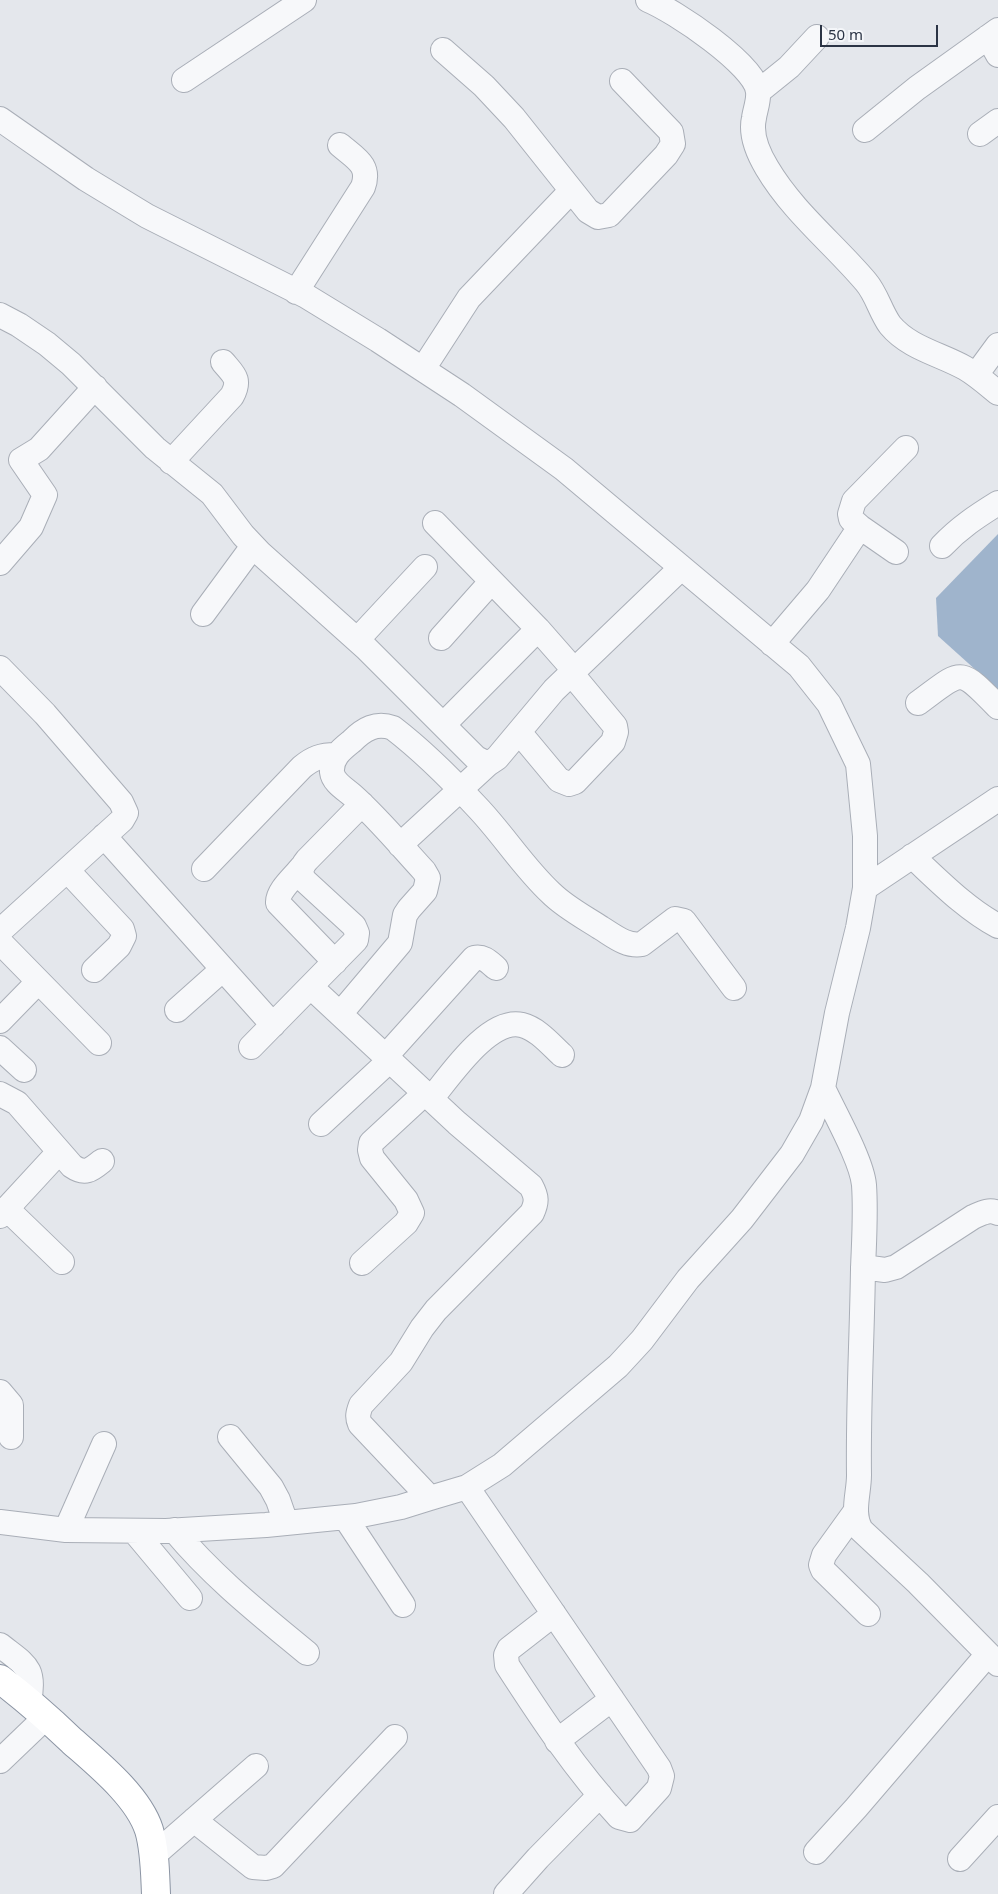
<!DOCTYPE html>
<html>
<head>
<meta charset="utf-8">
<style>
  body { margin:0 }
  #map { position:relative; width:998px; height:1894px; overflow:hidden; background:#e4e7ec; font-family:"Noto Sans",sans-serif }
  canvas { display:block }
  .scale { position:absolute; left:820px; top:25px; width:118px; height:22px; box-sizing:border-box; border:2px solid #2b3445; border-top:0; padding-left:6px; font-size:15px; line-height:18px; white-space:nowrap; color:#2b3445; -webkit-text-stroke:4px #f4f6f9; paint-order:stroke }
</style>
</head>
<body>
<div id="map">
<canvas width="998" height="1894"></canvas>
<div class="scale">50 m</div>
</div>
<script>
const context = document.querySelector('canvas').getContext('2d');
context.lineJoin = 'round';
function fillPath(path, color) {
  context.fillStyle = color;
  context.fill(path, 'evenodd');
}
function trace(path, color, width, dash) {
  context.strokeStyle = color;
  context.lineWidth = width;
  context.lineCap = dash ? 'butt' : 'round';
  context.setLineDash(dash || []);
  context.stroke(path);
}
fillPath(new Path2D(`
  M 998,534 L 998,690 L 938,636 L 936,598 Z`), '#9fb4cc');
const minor = new Path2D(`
  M 648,0 C 673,10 756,65 758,92 C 759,101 755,110 754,118 C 750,135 758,153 767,168 C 793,212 834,244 866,282 C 877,295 880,311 890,325 C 909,348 940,354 965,368 C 977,375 987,384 998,393
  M 988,37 L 998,55
  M 443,50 L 484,86 L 514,118 L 588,211 L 598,217 L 609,215 L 666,155 L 673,144 L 671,132 L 622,81
  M 184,80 L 304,0
  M 758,92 L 789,67 L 817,37
  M 0,119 L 86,179 L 147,216 L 306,296 L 378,340 L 462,395 L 564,469 L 799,666 L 829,704 L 858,764 L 865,836 L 865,888 L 858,928 L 837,1013 L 823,1088 L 811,1121 L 792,1154 L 742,1219 L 688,1279 L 642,1340 L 618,1366 L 502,1465 L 467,1487 L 430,1498 L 401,1507 L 356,1516 L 266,1525 L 166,1531 L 66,1530 L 0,1522
  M 865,130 L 917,88 L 998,30
  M 980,134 L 998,121
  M 296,292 L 363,187 C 371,165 355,158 340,145
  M 0,315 L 19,325 L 47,344 L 71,364 L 155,448 L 212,494 L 243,535 L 260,553 L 366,648 L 476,758 L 488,764 L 497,758 L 554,690 L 681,568
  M 423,369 L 469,298 L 571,191
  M 976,375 L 998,345
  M 171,462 L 232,396 C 241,379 234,375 223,362
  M 435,523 L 538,629 L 574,670
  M 942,546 C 959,528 977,516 998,503
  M 896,552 L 860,527 L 851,519 L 850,514 L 854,501 L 906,448
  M 0,563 L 31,527 L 45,495 L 21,460 L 39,449 L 95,387
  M 203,614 L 253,546
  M 441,638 L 491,582
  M 357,640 L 425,567
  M 772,644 L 818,590 L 860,527
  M 0,668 L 45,714 L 121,802 L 126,813 L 122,820 L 0,931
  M 918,703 C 963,670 958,666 998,707
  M 443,725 L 538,629
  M 519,732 L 559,780 L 569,784 L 575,782 L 613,742 L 616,732 L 615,726 L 571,673
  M 104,836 L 273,1025
  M 400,845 L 488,764
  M 912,856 C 939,881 966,909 998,926
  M 301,868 C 294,877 277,891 278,903 L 335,962
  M 204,869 L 302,767 C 313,758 321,755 336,755
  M 67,870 L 122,929 L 124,936 L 119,946 L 94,970
  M 865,888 L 998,799
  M 0,942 L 99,1043
  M 311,987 L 457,1123 L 531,1186 C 537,1197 537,1202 532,1213 L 436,1310 L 422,1328 L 401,1362 L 361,1405 C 358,1413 357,1417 360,1424 L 430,1498
  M 177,1010 L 223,969
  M 340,1014 L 400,943 L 405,915 L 409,909 L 425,891 L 428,878 L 424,871 C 400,845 378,818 352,795 C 345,789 333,782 332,772 C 331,757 342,749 352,741 C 364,729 376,722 393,728 C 423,751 450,778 476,806 C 503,834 523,867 551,893 C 565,907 584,917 601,928 C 614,936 627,947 642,944 L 675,919 L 684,921 L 734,988
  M 0,1021 L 38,982
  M 251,1047 L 356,940 L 357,933 L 354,926 L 304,880 C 300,872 301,867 307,860 L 362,804
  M 0,1048 L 24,1070
  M 385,1057 L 474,958 C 484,956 489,962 496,968
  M 823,1088 C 834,1112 862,1161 864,1185 C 866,1213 864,1241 863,1269 C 862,1338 858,1406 859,1475 C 859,1494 851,1513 861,1530 L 918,1583 L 998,1664
  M 0,1094 L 17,1103 L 72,1166 C 85,1175 91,1170 102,1161
  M 431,1099 C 450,1076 489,1017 522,1025 C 538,1029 551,1045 562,1055
  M 321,1124 L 389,1061
  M 7,1209 L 62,1262
  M 0,1216 L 59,1152
  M 362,1263 L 406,1223 L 412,1213 L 406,1200 L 372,1158 L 370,1150 L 371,1143 L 425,1093
  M 863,1267 L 885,1270 L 896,1267 L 973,1217 C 982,1213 989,1209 998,1213
  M 0,1392 L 11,1405 L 11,1437
  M 230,1437 L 271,1487 L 278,1500 L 286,1523
  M 467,1487 L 659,1768 L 662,1776 L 659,1788 L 630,1820 L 619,1817 C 575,1769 542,1719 507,1665 L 506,1655 L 509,1649 L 554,1614
  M 855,1512 L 824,1555 L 821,1565 L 823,1570 L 868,1614
  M 345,1517 L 403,1605
  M 66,1530 L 104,1444
  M 174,1530 C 213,1577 260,1614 307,1653
  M 134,1531 L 190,1598
  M 0,1645 C 25,1665 36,1667 29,1702
  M 557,1741 L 612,1699
  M 0,1761 L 46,1717
  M 194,1820 L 253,1867 L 266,1868 L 273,1866 L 395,1737
  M 816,1852 L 856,1808 L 988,1654
  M 154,1855 L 256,1766
  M 960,1859 L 998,1817
  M 506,1894 L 538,1858 L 600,1795`);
const highway = new Path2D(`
  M 0,1679 C 25,1698 49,1719 72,1741 C 98,1764 138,1796 149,1830 C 155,1850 155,1873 156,1894`);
trace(minor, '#a9aeb7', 26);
trace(highway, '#8b94a3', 30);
trace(minor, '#f7f8fa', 24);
trace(highway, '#fff', 28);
</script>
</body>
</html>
